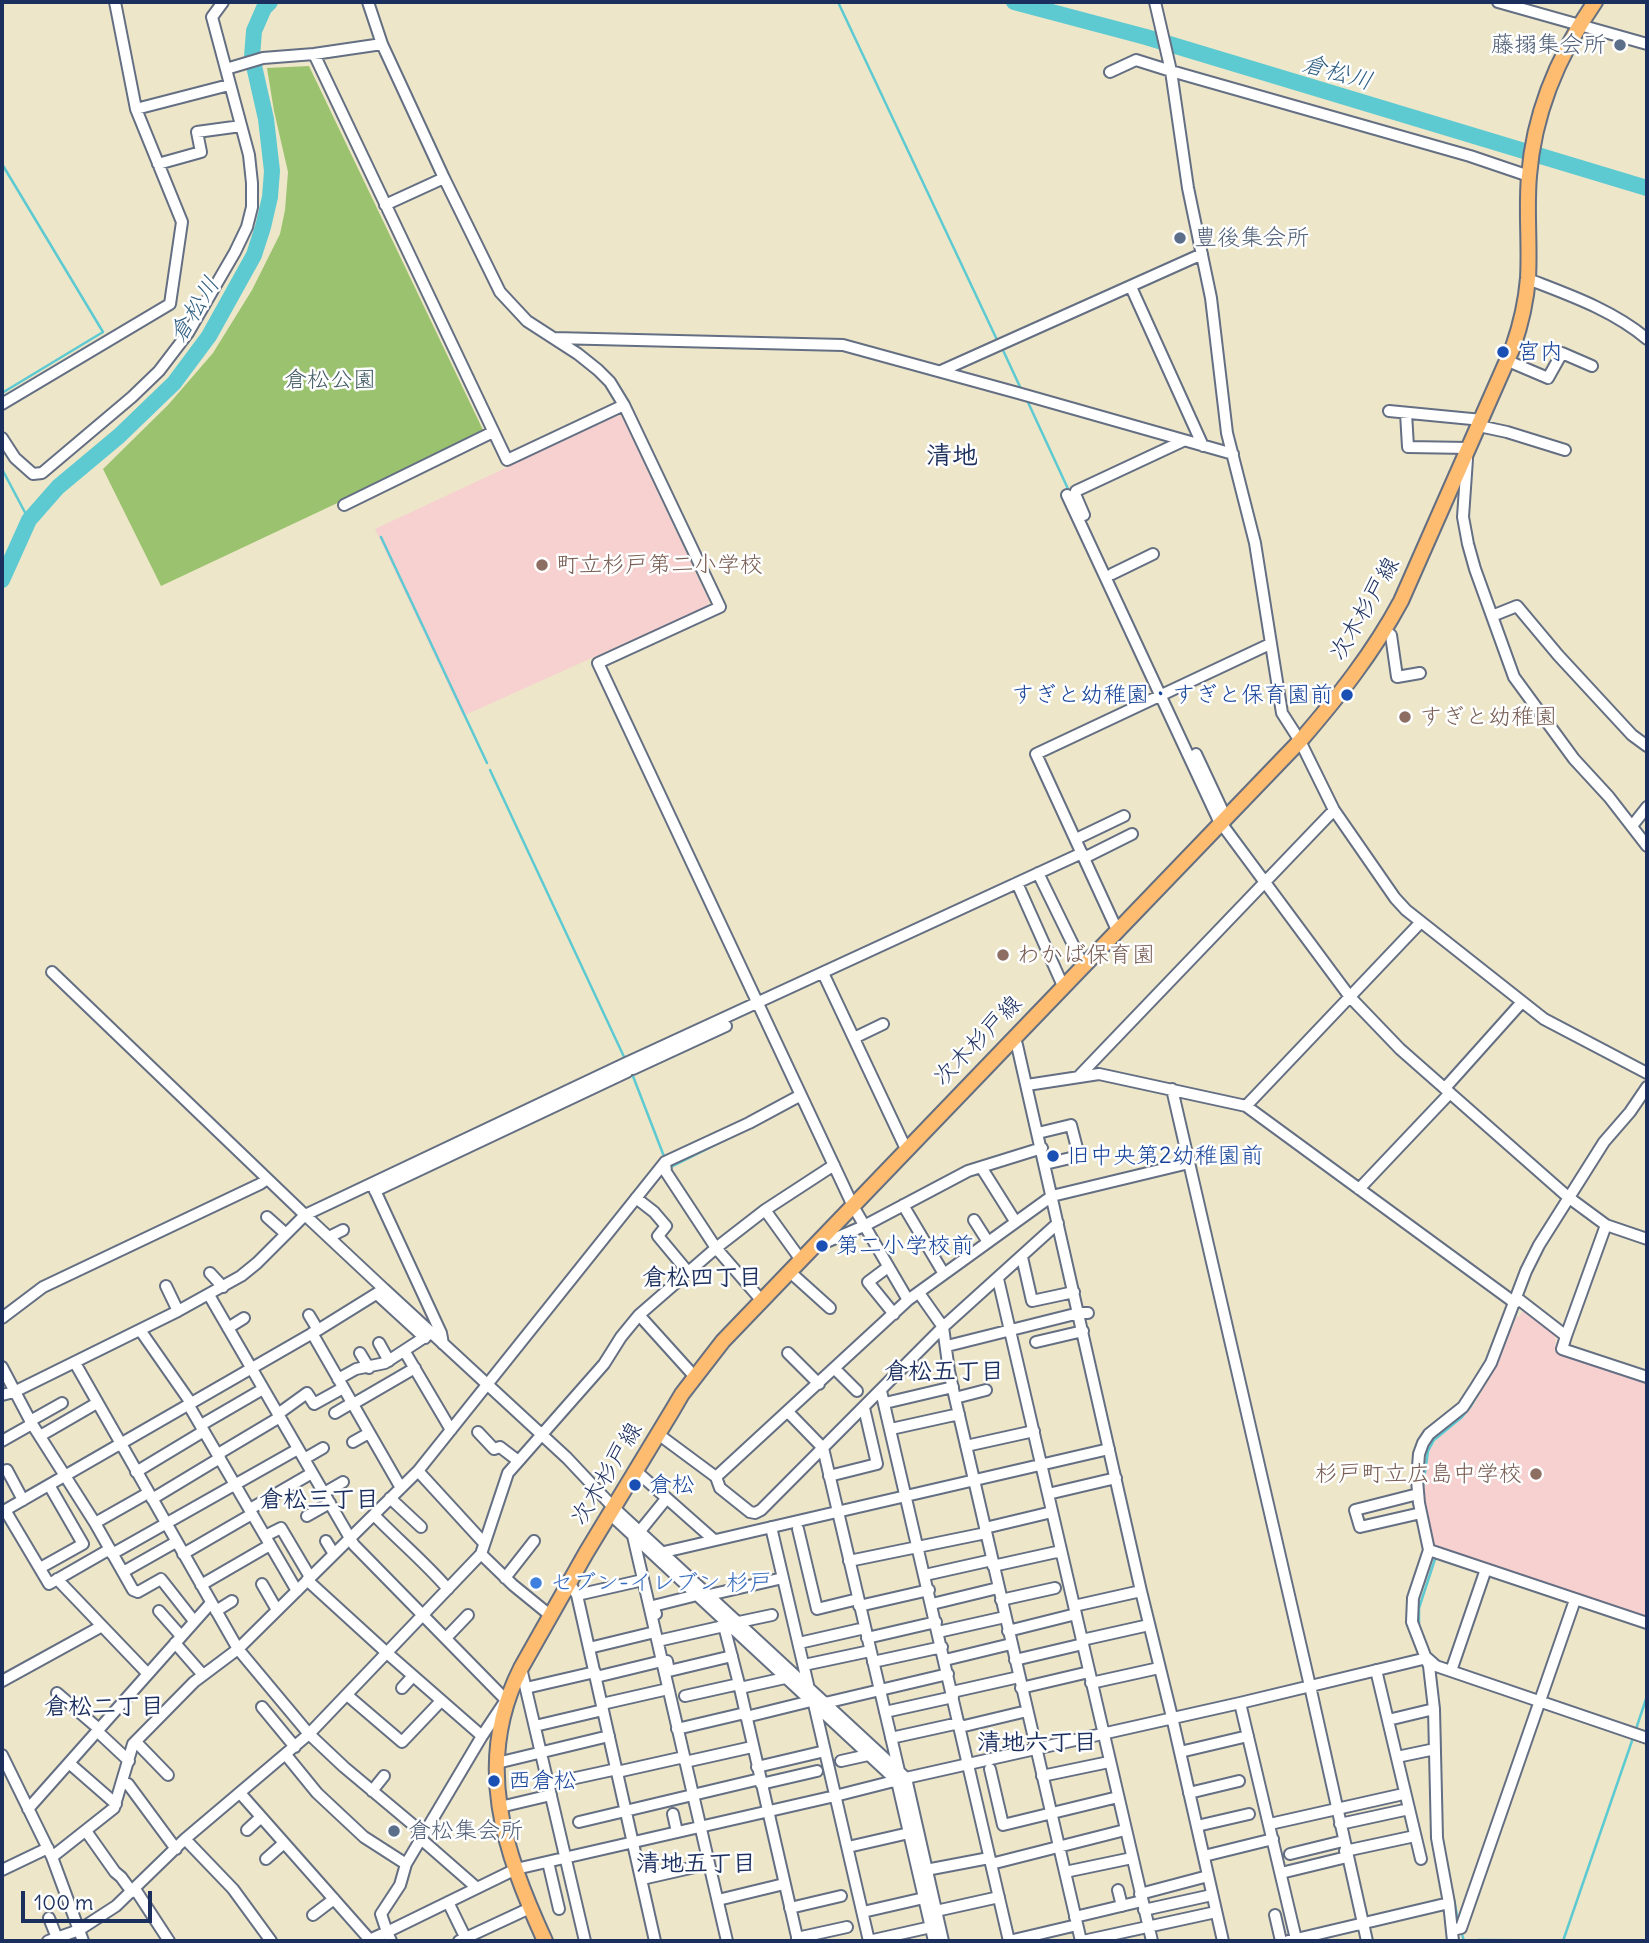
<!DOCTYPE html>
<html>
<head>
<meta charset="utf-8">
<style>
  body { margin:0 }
  #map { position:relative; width:1649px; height:1943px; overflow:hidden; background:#ede6c9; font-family:Delius,sans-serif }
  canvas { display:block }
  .frame { position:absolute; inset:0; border:4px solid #1b2f5e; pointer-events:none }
  .scale { position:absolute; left:21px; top:1891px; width:131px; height:32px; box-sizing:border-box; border:4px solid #1b2f5e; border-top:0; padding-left:9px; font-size:21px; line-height:24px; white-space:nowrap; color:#1b2f5e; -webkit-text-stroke:5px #fff; paint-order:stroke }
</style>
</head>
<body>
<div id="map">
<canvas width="1649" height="1943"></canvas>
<div class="frame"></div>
<div class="scale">100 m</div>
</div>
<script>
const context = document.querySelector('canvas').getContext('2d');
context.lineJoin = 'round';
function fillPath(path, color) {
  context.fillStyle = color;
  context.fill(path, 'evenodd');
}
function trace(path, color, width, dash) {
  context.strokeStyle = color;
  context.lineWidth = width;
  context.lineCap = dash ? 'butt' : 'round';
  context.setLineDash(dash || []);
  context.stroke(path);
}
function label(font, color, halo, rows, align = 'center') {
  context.font = font + ' Delius,"Klee One",sans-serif';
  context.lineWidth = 5;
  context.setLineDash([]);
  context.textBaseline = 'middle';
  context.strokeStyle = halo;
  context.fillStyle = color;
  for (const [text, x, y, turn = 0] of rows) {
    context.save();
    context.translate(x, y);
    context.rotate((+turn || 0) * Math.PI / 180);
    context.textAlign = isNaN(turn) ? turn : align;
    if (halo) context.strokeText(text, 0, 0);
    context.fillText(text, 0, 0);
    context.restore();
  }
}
fillPath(new Path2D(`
  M 619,415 L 622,417 L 709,601 L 707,606 L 463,716 L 375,529 Z
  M 1526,1310 L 1555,1333 L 1556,1349 L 1647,1380 L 1647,1620 L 1433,1545 L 1424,1499 L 1426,1465 L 1430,1449 L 1438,1438 L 1459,1421 L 1471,1409 L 1496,1368 L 1517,1316 L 1519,1317 L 1522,1312 Z`), '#f7d0d0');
fillPath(new Path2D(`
  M 309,66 L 483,430 L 482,435 L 161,586 L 103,469 L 168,405 L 213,353 L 252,290 L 280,234 L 285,210 L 288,172 L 274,111 L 267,68 Z`), '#9bc36f');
trace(new Path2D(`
  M 838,2 L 998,342
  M 2,164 L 103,332 L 2,393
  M 1002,348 L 1021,389
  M 1026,398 L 1069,491
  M 2,469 L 29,520
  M 381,537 L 487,763
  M 490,770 L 625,1059
  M 1229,824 L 1266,875
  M 631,1071 L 665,1159
  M 787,1108 L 797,1103
  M 669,1168 L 725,1140
  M 1521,1299 L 1532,1269
  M 1497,1361 L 1519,1305
  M 1423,1486 L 1428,1451 L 1434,1440 L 1462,1417 L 1471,1406 L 1483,1385
  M 1419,1625 L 1419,1608 L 1435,1559 L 1434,1554
  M 1435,1671 L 1437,1689
  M 1636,1729 L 1647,1696
  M 1440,1737 L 1440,1762
  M 1454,1900 L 1459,1925
  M 1461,1931 L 1464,1941
  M 1478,1940 L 1647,1941
  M 1563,1941 L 1634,1735`), '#5dcad2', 2.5);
trace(new Path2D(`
  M 1014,2 L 1146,37 L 1647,188
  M 2,580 L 29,520 L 58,487 L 119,436 L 174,383 L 209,336 L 254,255 L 263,227 L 270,197 L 272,171 L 266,119 L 252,57 L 254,31 L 264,8 L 270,2`), '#5dcad2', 16);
const minor = new Path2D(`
  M 368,2 L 382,44 L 444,178 L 500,292 L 527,321 L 578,354 L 598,370 L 610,382 L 624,405 L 720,607 L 598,663 L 853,1206 L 908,1300
  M 1155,2 L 1171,71 L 1188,188 L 1211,298 L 1227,433 L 1255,543 L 1282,713 L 1300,741 L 1334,810 L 1395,898 L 1406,910 L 1544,1019 L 1647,1073
  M 1498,2 L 1647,44
  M 314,54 L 507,460 L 624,405
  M 226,69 L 263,58 L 314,54 L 382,44
  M 1110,72 L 1136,60 L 1171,71 L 1470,156 L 1529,176
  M 136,109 L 229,85
  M 158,164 L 201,152 L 197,132 L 241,126
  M 385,205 L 444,178
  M 1528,279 C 1569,295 1613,310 1647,339
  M 1131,287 L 1203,446
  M 554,338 L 843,345 L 1018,393 L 1233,454
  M 1508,361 L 1548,378 L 1562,353 L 1592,366
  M 941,371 L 1202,254
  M 2,404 L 170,304 L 182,222 L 136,109 L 115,2
  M 1389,411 L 1482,420
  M 1406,413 L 1408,447 L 1469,448
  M 1479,426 L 1507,432 L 1565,450
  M 2,438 L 15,458 L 33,474 L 42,473 L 132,397 L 159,371 L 188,333 L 235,252 L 247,227 L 252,207 L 252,183 L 249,155 L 212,17 L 223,2
  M 1467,459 L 1463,517 L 1468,544 L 1475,569 L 1514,677 L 1574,759 L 1609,797 L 1647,846
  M 1067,495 L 1218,819 L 1350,997 L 1400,1049 L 1568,1197 L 1606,1225 L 1647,1239
  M 344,505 L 493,432
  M 1084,515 L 1075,494 L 1076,491 L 1183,441
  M 1112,574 L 1153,554
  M 1492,616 L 1517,606 L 1558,655 L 1632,735 L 1647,746
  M 1385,631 L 1391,635 L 1397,677 L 1420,673
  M 1196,754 L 1226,818
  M 1632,826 L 1647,807
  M 1076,839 L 1124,816
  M 1084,858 L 1132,834
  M 1038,873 L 1083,965
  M 1017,883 L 1063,986
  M 1117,930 L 1036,754 L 1270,644
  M 823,973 L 906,1149
  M 854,1038 L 883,1024
  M 1014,1038 L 1017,1045 L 1141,1591 L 1172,1717 L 1223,1941
  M 633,1069 L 726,1026
  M 1080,1075 L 1334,810
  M 1027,1085 L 1099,1074 L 1246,1106 L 1515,1303
  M 1445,1088 L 1522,1002
  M 1172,1089 L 1310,1686 L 1367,1941
  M 1246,1106 L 1420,923
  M 1038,1133 L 1071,1125 L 1079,1156 L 1045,1164
  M 665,1162 L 666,1172 L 716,1248 L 762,1301
  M 981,1167 L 1015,1221
  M 372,1184 L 441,1333 L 443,1344
  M 1359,1189 L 1450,1093
  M 375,1191 L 627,1072
  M 636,1198 L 654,1212 L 666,1226 L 658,1236 L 688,1272
  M 903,1205 L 944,1274
  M 765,1210 L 801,1260
  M 267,1217 L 286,1234
  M 974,1220 L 988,1242
  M 329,1237 L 343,1230
  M 817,1246 L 864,1226 L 968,1171 L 1042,1148
  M 1022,1257 L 1032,1301 L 1074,1292
  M 888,1267 L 868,1282 L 894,1314
  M 790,1272 L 830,1308
  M 210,1273 L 223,1287
  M 998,1279 L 1152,1941
  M 166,1286 L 178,1311
  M 384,1289 L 305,1215 L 624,1064 L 1082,853
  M 919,1293 L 943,1327 L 949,1371 L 955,1398 L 1081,1941
  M 377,1294 L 425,1338
  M 209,1295 L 354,1545 L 506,1700 L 482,1736 L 406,1864 L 400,1885 L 381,1914 L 387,1932 L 516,1869 L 835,1796 L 906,1778 L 943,1941
  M 1517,1298 L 1566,1336 L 1562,1349 L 1647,1377
  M 309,1315 L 318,1330
  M 639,1315 L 695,1377
  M 2,1318 L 43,1287 L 260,1184 L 267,1179
  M 228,1328 L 244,1318
  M 140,1330 L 191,1403
  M 312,1333 L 401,1488
  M 1566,1336 L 1606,1225
  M 1036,1342 L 1083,1331
  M 379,1343 L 389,1361
  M 947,1346 L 1079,1313 L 1088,1313
  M 405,1352 L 451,1430
  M 360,1353 L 369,1368
  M 788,1353 L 819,1384
  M 75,1363 L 238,1649 L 309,1734 L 344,1767 L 424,1834
  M 2,1367 L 32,1424 L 95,1523 L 133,1590 L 138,1592 L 161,1579 L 194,1621
  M 835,1369 L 857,1391
  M 338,1379 L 356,1369 L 385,1363 L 431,1333
  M 881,1391 L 1009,1941
  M 2,1395 L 14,1392 L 178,1311 L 241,1276 L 257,1263 L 305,1215 L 52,972
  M 955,1398 L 986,1390
  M 885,1403 L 953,1387
  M 188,1404 L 297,1591
  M 353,1404 L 415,1368
  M 788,1412 L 823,1448 L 899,1771
  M 335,1413 L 352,1403
  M 278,1414 L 307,1393 L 314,1404 L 343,1388
  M 30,1421 L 62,1403
  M 201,1425 L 263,1389
  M 891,1429 L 959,1414
  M 478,1432 L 494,1449 L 500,1447 L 517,1460
  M 658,1434 L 716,1477 L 908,1300 L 1052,1196 L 1189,1163
  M 40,1436 L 97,1403
  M 2,1441 L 32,1424
  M 353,1442 L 369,1433
  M 966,1446 L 1034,1431
  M 218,1454 L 280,1417
  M 304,1459 L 323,1448
  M 7,1470 L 23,1500
  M 418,1471 L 484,1543
  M 636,1471 L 714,1540
  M 136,1472 L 204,1431
  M 829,1476 L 877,1464 L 864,1408
  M 716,1477 L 720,1488 L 750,1512 L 755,1513 L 761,1510 L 943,1327 L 1058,1223
  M 324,1493 L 343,1482
  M 1048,1494 L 1116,1478
  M 1418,1494 L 1355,1510 L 1360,1527 L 1421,1513
  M 390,1498 L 421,1527
  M 152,1499 L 220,1458
  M 250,1509 L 312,1473
  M 5,1510 L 49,1584 L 110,1549
  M 2,1512 L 318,1330 L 384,1289 L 567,1458 L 614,1508 L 906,1778 L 1240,1703 L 1427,1658 L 1436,1666 L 1647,1738
  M 610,1514 L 897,1781 L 934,1941
  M 374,1515 C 398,1540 425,1562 448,1589
  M 307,1516 L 330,1503
  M 95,1523 L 148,1493
  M 771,1527 L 809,1689
  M 985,1528 L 1052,1512
  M 798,1529 L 817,1609 L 858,1599
  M 640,1531 L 666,1499
  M 265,1536 L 281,1528 L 310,1577
  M 633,1536 L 727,1941
  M 326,1541 L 334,1554
  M 1429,1550 L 1647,1623
  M 664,1552 L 1109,1449
  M 112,1554 L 298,1449
  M 183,1554 L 252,1514
  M 481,1554 L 513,1585 L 551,1616
  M 849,1561 L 986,1533
  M 993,1566 L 1061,1551
  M 40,1568 L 83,1544 L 49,1485
  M 123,1572 L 176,1542
  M 925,1575 L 992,1560
  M 505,1578 L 534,1541
  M 57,1579 L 148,1674
  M 307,1580 L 387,1653 L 482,1736
  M 569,1582 L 577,1595 L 655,1941
  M 262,1584 L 277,1610
  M 201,1585 L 270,1545
  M 577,1595 L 643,1580
  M 709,1595 L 783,1578
  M 1001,1600 L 1055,1588
  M 932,1604 L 998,1588
  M 859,1606 L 929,1590
  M 1074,1606 L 1141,1591
  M 159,1611 L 181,1636
  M 216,1611 L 232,1601
  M 656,1614 L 653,1606 L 697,1595
  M 739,1622 L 772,1615
  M 727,1623 L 724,1626 L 739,1684 L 798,1941
  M 1008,1631 L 1076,1614
  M 938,1632 L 1005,1617
  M 446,1638 L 468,1615
  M 867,1638 L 936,1622
  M 662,1640 L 724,1626
  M 1082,1640 L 1149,1625
  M 175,1643 L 203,1675
  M 799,1643 L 865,1628
  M 589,1648 L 655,1632
  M 945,1660 L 1011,1644
  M 1015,1660 L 1083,1644
  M 667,1661 L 669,1671 L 732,1656
  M 873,1662 L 942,1647
  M 804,1665 L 870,1651
  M 521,1668 L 585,1941
  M 1376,1670 L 1421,1859
  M 1451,1671 L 1486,1569
  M 596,1677 L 662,1661
  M 2,1681 L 102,1626
  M 1091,1683 L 1159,1668
  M 402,1688 L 413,1676
  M 526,1688 L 595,1672
  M 740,1688 L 785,1678
  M 1021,1688 L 1089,1672
  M 952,1692 L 1019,1677
  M 57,1693 L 99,1729
  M 347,1695 L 402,1742 L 441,1701
  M 685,1696 L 739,1684
  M 825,1703 L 948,1674
  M 1240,1703 L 1296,1939
  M 602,1704 L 668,1689
  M 814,1704 L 869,1941
  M 262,1707 L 295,1747
  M 885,1712 L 953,1697
  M 746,1717 L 811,1701
  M 1388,1720 L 1434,1709
  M 535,1726 L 603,1710
  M 960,1727 L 1027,1711
  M 677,1729 L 745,1713
  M 97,1731 L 129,1761
  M 891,1738 L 959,1723
  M 136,1742 L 168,1775
  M 1180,1752 L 1248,1736
  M 2,1755 L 52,1857 L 83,1941
  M 286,1755 L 317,1793 L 364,1837 L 406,1864
  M 1397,1757 L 1435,1749
  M 841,1761 L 868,1755
  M 685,1762 L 752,1747
  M 69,1763 L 116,1804
  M 497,1763 L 609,1736
  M 757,1767 L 825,1751
  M 990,1769 L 1003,1825 L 1118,1797
  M 617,1772 L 684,1757
  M 1042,1776 L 1109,1762
  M 122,1783 L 128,1784 L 176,1849
  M 548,1784 L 617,1769
  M 761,1784 L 817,1771
  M 372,1791 L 384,1776
  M 240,1793 L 370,1940
  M 1189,1793 L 1239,1781
  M 500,1807 L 551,1795
  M 28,1809 L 211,1603
  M 673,1814 L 677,1832
  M 579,1822 L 760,1779
  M 1270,1824 L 1399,1795
  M 1340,1824 L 1409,1809
  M 1197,1826 L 1249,1814
  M 247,1830 L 261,1817
  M 86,1831 L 115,1872 L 121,1877 L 132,1892
  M 185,1839 L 233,1889 L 271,1941
  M 421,1839 L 477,1888
  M 848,1847 L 909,1833
  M 1345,1851 L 1415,1836
  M 1290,1854 L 1343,1841
  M 1204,1856 L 1273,1839
  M 52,1857 L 114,1808 L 133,1744 L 194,1682 L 238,1649 L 418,1471 L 665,1162 L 749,1123 L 801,1095
  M 266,1859 L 284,1843
  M 548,1862 L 559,1909
  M 991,1864 L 1125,1830
  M 2,1870 L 48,1848
  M 926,1870 L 989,1858
  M 1065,1872 L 1132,1858
  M 1281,1873 L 1347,1857
  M 642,1879 L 708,1864
  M 135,1889 L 169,1941
  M 1118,1890 L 1122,1906
  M 1140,1894 L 1208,1876
  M 718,1900 L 784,1884
  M 448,1902 L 467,1941
  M 790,1908 L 841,1896
  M 1144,1910 L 1212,1895
  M 936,1911 L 999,1897
  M 863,1912 L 924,1898
  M 313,1915 L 334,1899
  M 1275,1915 L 1281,1941
  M 1075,1917 L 1142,1901
  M 49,1918 L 57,1938
  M 1452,1930 L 1461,1928 L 1575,1600
  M 797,1938 L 847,1927
  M 48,1941 L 79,1930 L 116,1906 L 185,1839 L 309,1734 L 481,1554 L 508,1473 L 604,1364 L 621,1337 L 639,1315 L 716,1248 L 765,1210 L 834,1165
  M 367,1941 L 387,1932 L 391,1941
  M 459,1941 L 530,1908
  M 869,1941 L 931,1927
  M 1009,1941 L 1077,1925
  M 1083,1941 L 1216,1912
  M 1288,1941 L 1449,1903
  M 1453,1941 L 1449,1903 L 1437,1838 L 1434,1709 L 1429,1666 L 1412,1622 L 1413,1598 L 1429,1550 L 1419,1503 L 1417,1480 L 1419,1454 L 1423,1443 L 1429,1434 L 1463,1407 L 1476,1387 L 1491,1363 L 1526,1271 L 1539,1245 L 1604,1142 L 1630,1112 L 1647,1087`);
const major = new Path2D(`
  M 545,1941 C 504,1851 473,1763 521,1668 L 586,1553 L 672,1411 L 682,1394 L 723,1341 L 1300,741 C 1338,697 1373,653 1401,601 L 1513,347 C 1521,324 1526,302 1528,278 C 1530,244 1526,210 1529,176 C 1534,112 1559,54 1595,2`);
trace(minor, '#646f83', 14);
trace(major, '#646f83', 18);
trace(minor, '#fff', 10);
trace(major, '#fdbc70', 14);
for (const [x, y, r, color] of [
  [1620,45,7,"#5c6f8a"],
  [1180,238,7,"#5c6f8a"],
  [1503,352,7,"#1a4fb4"],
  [542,565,7,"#8d6e63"],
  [1347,695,7,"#1a4fb4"],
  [1405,717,7,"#8d6e63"],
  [1003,955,7,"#8d6e63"],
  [1053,1156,7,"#1a4fb4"],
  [822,1246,7,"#1a4fb4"],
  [1536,1474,7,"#8d6e63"],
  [635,1485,7,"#1a4fb4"],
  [536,1583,7,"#3f7fe0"],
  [494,1781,7,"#1a4fb4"],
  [394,1831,7,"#5c6f8a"]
]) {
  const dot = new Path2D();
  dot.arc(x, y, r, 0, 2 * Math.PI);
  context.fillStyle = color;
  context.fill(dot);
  trace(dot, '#fff', 2.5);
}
label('23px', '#4e5e75', '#fff', [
  ["藤搦集会所",1606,45,"right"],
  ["豊後集会所",1194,238],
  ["倉松集会所",408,1831]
], 'left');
label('23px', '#164399', '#fff', [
  ["宮内",1517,352],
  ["すぎと幼稚園・すぎと保育園前",1333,695,"right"],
  ["旧中央第2幼稚園前",1067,1156],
  ["第二小学校前",836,1246],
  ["倉松",649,1485],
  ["西倉松",508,1781]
], 'left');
label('23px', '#415b63', '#fff', [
  ["倉松公園",330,380]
]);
label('23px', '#785e54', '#fff', [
  ["町立杉戸第二小学校",556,565],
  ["すぎと幼稚園",1419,717],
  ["わかば保育園",1017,955],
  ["杉戸町立広島中学校",1522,1474,"right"]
], 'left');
label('23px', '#1b2f5e', '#fff', [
  ["次木杉戸線",1365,609,-60],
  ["次木杉戸線",978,1041,-46],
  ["次木杉戸線",607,1474,-59]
]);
label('23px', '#366cbe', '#fff', [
  ["セブン-イレブン 杉戸",550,1583]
], 'left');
label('italic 24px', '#2f5e81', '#fff', [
  ["倉松川",1337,73,16],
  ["倉松川",195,310,-58]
]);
label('bold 24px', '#1b2f5e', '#fff', [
  ["倉松四丁目",702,1278],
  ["倉松五丁目",944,1372],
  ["倉松三丁目",319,1500],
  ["倉松二丁目",104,1707],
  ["清地六丁目",1037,1743],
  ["清地五丁目",696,1864]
]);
label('bold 26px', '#1b2f5e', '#fff', [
  ["清地",952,457]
]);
</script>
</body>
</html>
